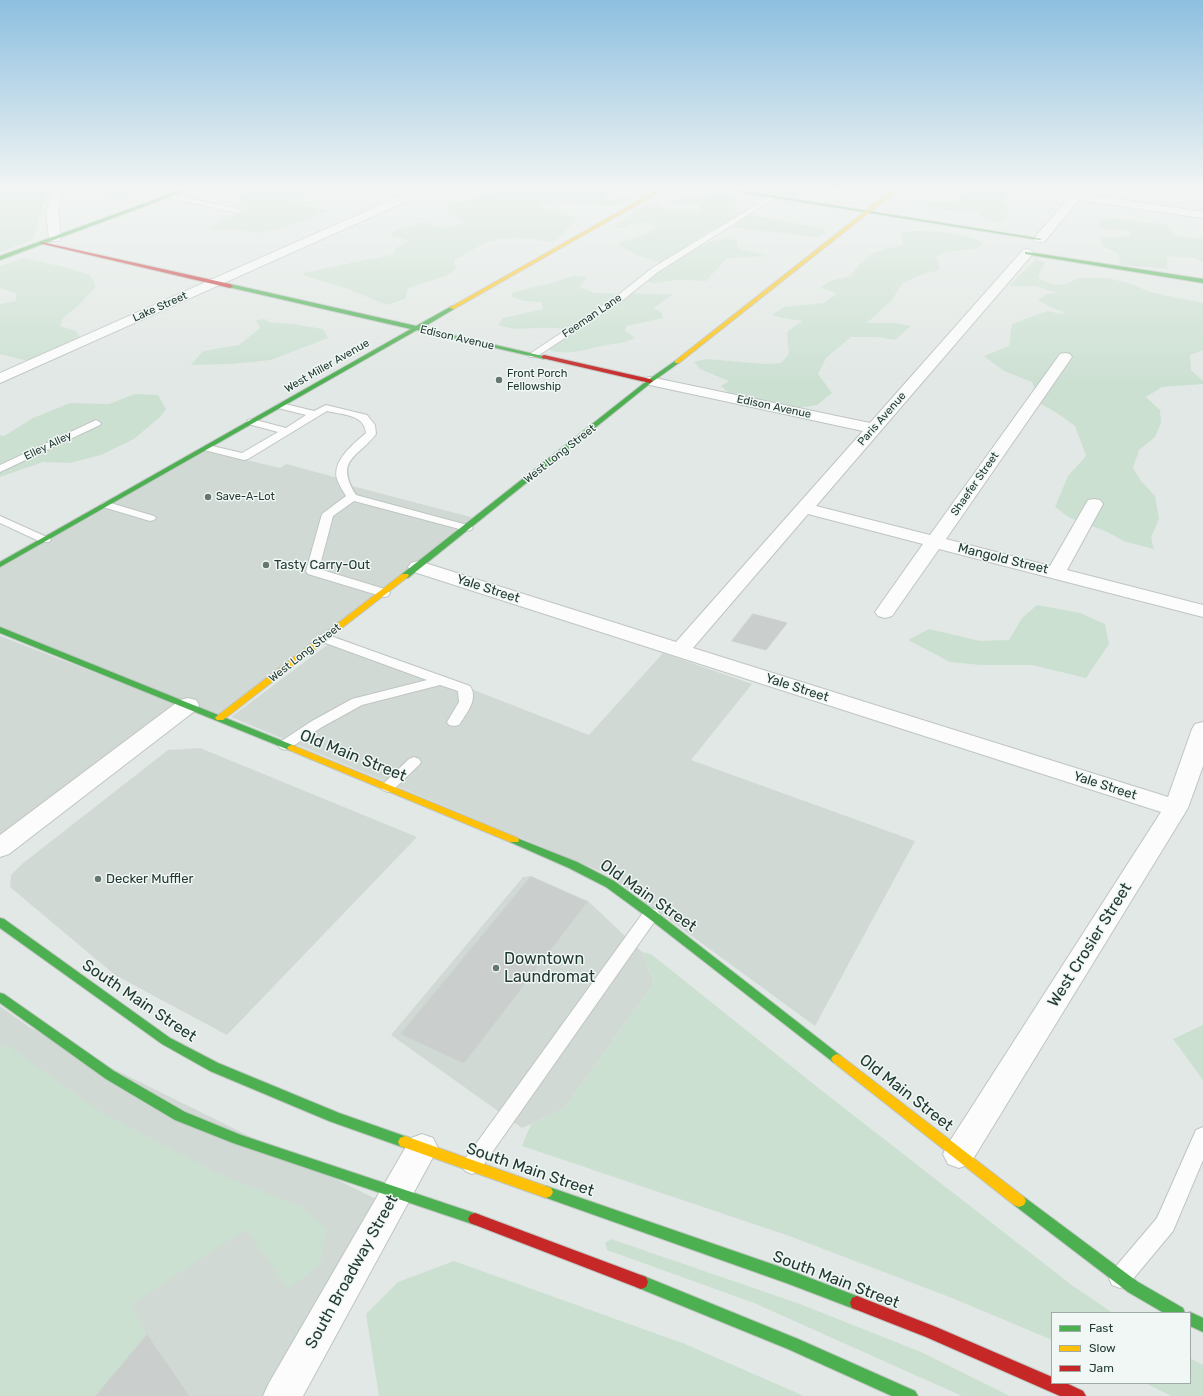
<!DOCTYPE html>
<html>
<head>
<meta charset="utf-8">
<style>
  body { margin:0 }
  #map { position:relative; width:1203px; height:1396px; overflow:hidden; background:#e2e8e5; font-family:Rubik,sans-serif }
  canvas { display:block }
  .legend { position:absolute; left:1051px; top:1312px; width:140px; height:72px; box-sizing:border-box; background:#f0f7f4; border:1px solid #9eaba7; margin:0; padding:5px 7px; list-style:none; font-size:12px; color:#223a33 }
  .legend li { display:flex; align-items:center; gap:8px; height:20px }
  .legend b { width:20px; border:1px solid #9eaba7 }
</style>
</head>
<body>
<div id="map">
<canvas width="1203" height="1396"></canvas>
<ul class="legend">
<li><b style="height:5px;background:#4caf50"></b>Fast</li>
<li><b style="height:5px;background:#ffc107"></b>Slow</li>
<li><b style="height:5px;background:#c62828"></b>Jam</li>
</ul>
</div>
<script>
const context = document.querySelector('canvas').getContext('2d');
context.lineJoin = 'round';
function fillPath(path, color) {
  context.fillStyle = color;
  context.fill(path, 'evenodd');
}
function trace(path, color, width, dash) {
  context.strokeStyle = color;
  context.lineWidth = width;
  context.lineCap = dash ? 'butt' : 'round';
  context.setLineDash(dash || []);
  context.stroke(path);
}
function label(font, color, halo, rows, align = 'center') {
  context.font = font + ' Rubik,sans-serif';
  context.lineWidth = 3;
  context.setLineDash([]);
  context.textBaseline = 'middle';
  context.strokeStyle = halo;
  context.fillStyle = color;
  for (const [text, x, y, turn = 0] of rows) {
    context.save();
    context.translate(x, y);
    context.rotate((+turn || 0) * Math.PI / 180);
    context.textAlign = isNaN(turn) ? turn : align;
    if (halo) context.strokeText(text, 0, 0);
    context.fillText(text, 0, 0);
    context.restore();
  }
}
fillPath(new Path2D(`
  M 204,450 L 280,468 L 286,464 L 338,478 L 337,482 L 478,519 L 220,718 L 0,630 L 0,565 Z
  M 0,636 L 181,706 L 0,841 Z
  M 338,637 L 589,735 L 663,653 L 752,684 L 691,760 L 915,841 L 815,1026 L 607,874 L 231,717 Z
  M 200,748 L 417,837 L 227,1035 L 115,975 L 10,887 L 11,875 L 22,864 L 168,750 Z
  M 531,876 L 588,901 L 642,952 L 654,983 L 564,1109 L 522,1128 L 391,1035 L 523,877 Z
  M 0,1006 L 29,1027 L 380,1201 L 279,1396 L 0,1396 Z`), '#d1d9d5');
fillPath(new Path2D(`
  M 0,187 L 49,187 L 33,240 L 0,252 Z
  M 100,187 L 147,187 L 116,201 L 97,196 Z
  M 257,187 L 324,187 L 291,202 L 328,211 L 286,227 L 257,233 L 233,229 L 207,229 L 245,209 L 237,206 L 243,199 L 238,197 Z
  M 500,187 L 624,187 L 620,191 L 604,195 L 608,200 L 636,196 L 614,206 L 555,201 L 538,206 L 577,217 L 564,233 L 553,243 C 532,238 506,234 485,243 C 475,248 465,255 454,260 L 456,269 L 446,276 L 408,288 L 405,299 L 387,305 L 345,288 L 305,276 L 303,273 L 394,254 L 396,248 L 409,241 L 391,236 L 392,232 L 423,222 L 443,228 L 465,223 L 446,212 L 449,204 C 468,200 484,196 500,187 Z
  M 722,187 L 859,187 L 868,190 L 875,194 L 836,189 L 803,196 L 791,196 Z
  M 957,187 L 1037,187 L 1039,191 L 1028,195 L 1003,196 L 1003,202 L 1008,210 L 1007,221 C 995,222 984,224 979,211 C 961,210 943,211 925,208 L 927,203 L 950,202 L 967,196 L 957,189 Z
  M 716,192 L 737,198 L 734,210 L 755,216 L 826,229 L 825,234 L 816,237 L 720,226 L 708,232 L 688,245 L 697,249 C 713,240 719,238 737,240 L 737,248 L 768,256 L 727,258 L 706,281 L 678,280 L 654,283 L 638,280 L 655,268 L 660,262 C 644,258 630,253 617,244 L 648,233 L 657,227 L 648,222 L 631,224 L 623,229 L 613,227 L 643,206 L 657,205 L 668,211 L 700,212 L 701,205 L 669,202 C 683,194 701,203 716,192 Z
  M 1112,218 L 1167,225 L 1175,235 L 1197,239 L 1203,238 L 1203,262 L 1194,258 L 1167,256 L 1168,269 L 1121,265 L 1118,253 L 1102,246 L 1101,238 L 1130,236 L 1129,231 L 1099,228 L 1100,221 Z
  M 913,231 C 938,231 960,232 983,242 L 979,248 L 943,253 L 936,257 L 939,264 L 940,270 L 924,274 L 903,283 L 891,301 L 867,323 L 895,323 L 911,326 L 895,340 L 876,337 L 851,337 L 826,358 L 818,374 L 832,393 L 817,405 L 799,408 L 730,394 L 721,386 L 729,381 L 700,369 L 694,362 L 706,359 L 766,364 L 781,363 L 789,354 L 787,332 L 802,321 L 783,318 L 772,315 L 784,307 L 824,303 L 837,293 L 820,288 L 830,281 L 851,276 C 868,251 874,252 903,245 L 901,233 Z
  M 24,258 L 64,267 L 90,275 L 96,286 L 79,305 L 63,318 L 60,326 L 76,331 L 80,338 L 29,361 L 0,354 L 0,304 L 16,301 L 16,293 L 0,288 L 0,266 Z
  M 1036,259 L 1045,262 L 1038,278 L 1052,284 L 1064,285 L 1079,278 L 1108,278 L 1131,284 L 1153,293 L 1203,303 L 1203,350 L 1190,355 L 1191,370 L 1203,381 L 1203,384 L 1162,387 L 1146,397 L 1160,410 L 1161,423 L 1155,437 L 1139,450 L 1133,468 L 1141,481 L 1155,496 L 1159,519 L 1151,538 L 1154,549 L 1126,542 L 1105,531 L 1070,518 L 1055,507 L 1068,476 L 1086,456 L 1075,426 L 1057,413 L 1041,404 L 1032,382 L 1004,371 L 984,356 L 1009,346 L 1012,324 L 1047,311 L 1061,314 L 1066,313 L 1050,307 L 1038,300 L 1046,294 L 1057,293 L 1036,286 L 1009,286 Z
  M 573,276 L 587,277 L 580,287 L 594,293 L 673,294 L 654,308 L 662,313 L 663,318 L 627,326 L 625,330 L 635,338 C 622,344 615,343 602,346 C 582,350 563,357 544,348 L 569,330 C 563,329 557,328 551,328 C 532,327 516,332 498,325 L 503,318 L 543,309 L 541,302 L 523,301 L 511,296 L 514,292 L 555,282 Z
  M 265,319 L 269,322 L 293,324 L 323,329 L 328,338 L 271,360 L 232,364 L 191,365 L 203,351 L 239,345 L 260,328 L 256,320 Z
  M 135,394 L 158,395 L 166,409 L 160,417 L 134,439 L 101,455 L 70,463 L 43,462 L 0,477 L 0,435 L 4,436 L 33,418 L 70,403 L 109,404 Z
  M 1037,605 L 1080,613 L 1105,624 L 1109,644 L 1086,678 L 1032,665 L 981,665 L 950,662 L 908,640 L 929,629 L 980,641 L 1009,640 L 1022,618 Z
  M 642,952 L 651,954 L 821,1090 L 1073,1286 L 1113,1313 L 1052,1313 L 1052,1340 L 952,1298 L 792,1237 L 522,1146 L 531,1124 L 564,1109 L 654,983 Z
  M 1203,1025 L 1203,1080 L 1173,1039 Z
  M 5,1044 L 104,1114 L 215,1172 L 301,1207 L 327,1230 L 320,1264 L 288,1289 L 246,1229 L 131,1305 L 147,1335 L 96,1396 L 0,1396 L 0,1048 Z
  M 611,1239 L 800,1304 L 921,1352 L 1010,1396 L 962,1396 L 754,1303 L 607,1250 L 605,1243 Z
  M 454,1261 L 685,1344 L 804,1396 L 379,1396 L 366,1314 L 398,1282 Z
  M 1190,1358 L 1203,1365 L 1203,1396 L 1171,1396 L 1145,1383 L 1190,1383 Z`), '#cce0d2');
const building = new Path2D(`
  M 753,614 L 787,623 L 766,650 L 732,641 Z
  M 531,877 L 587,902 L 464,1063 L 401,1034 Z
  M 147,1335 L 189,1396 L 96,1396 Z`);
fillPath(building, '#cacfcd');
trace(building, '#cbd1ce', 1);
const lane = new Path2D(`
  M 168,194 L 238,209 L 242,211 L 238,213 L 166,197 L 165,196 Z
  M 771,196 L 774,198 L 773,199 L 658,272 L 623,300 L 536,357 L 530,357 L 528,355 L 617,296 L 652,268 Z
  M 281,403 L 314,411 L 326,405 L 367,415 L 375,425 L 376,434 C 358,458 334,459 356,495 L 471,526 L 473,528 L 471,530 L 467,531 L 354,501 L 333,516 L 319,569 L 388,590 L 390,593 L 388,596 L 384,597 L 308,574 L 306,571 L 322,514 L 346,496 C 343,491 339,485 337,479 C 332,461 353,444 366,433 C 364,414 343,415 327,411 L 248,459 L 244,460 L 204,450 L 203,448 L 208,445 L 242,453 L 278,432 L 248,424 L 247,422 L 248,420 L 252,419 L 286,428 L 306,415 L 278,408 L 276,406 L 278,404 Z
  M 96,420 L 101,423 L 100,425 L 0,472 L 0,465 Z
  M 107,502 L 154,516 L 156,518 L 154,520 L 150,521 L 103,507 L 101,505 L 103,503 Z
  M 0,516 L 49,538 L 51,540 L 49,542 L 41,542 L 0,523 Z
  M 325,634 L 470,686 C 479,699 466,714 459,725 L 454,726 L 449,725 L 447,722 L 459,702 L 458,691 L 440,685 L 362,705 L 322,727 L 290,748 L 285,750 L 280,748 L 278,745 L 280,742 L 312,721 L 352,699 L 427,680 L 320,641 L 318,638 L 320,635 Z
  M 414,757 L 419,759 L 421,762 L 419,765 L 393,790 L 388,792 L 383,790 L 380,787 L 383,784 L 409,759 Z
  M 651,908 L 657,910 L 660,914 L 657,918 L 479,1171 L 472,1174 L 465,1171 L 462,1165 L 465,1159 L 645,910 Z
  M 1203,1127 L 1203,1160 L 1173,1231 L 1128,1285 L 1120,1288 L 1112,1285 L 1109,1278 L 1112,1271 L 1157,1218 L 1196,1130 Z`);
const street = new Path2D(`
  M 54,187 L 64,187 L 58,212 L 61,238 L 59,241 L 51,241 L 49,238 L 46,212 Z
  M 421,187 L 435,187 L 434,189 L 0,383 L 0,373 Z
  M 1078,187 L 1089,187 L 1084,194 L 1203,212 L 1203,218 L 1079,200 L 1044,242 L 1036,242 L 1034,239 L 1036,236 Z
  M 1027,249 L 1031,250 L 1033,253 L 1031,256 L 816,506 L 930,535 L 1060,354 L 1065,353 L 1070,354 L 1072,357 L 946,539 L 1050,566 L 1088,500 L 1094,499 L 1100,500 L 1103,504 L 1067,570 L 1203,605 L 1203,617 L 939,549 L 892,616 L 885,618 L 878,616 L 875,612 L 923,544 L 808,514 L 693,648 L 1168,797 L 1192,729 L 1195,724 L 1203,722 L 1203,766 L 1188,808 L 970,1164 L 959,1168 L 948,1164 L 943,1154 L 948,1144 L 1161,812 L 411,571 L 408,567 L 411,563 L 418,561 L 425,563 L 676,642 L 863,431 L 650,385 L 645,384 L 643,381 L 645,378 L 650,377 L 870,423 L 1023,250 Z
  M 188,698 L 196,700 L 199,705 L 196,710 L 9,854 L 0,857 L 0,835 L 180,700 Z
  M 422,1134 L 433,1138 L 438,1148 L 303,1396 L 263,1396 L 269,1383 L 411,1138 Z`);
const fast = new Path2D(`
  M 190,187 L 196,187 L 0,260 L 0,256 Z
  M 707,187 L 718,187 L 1042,239 L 1040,240 Z
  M 1027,252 L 1203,279 L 1203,283 L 1025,254 L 1025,252 Z
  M 230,284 L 416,326 L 452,306 L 454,307 L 454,309 L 422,328 L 547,357 L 544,359 L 417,330 L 0,567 L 0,562 L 411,329 L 228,287 L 227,286 Z
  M 675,361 L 680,362 L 652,382 L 408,578 L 402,578 L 401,576 L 402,574 L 648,380 Z
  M 0,627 L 295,746 L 297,748 L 295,750 L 289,750 L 0,633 Z
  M 514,837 L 577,862 L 614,881 L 655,911 L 841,1056 L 843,1059 L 841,1062 L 837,1064 L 833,1062 L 647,917 L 606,887 L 569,868 L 510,842 L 509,840 L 510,838 Z
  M 0,918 L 4,919 L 170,1038 L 218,1063 L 339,1113 L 410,1138 L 412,1142 L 410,1146 L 405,1148 L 329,1121 L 210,1071 L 162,1044 L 0,928 Z
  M 0,993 L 4,994 L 114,1071 L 185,1112 L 241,1135 L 480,1215 L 482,1219 L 480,1223 L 475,1225 L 233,1143 L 175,1120 L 106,1079 L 0,1003 Z
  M 546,1186 L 789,1270 L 862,1298 L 864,1303 L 862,1308 L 857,1310 L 789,1284 L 541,1196 L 539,1192 L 541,1188 Z
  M 1019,1195 L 1024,1197 L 1138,1282 L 1183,1308 L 1185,1313 L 1164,1313 L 1128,1292 L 1014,1205 L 1012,1201 L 1014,1197 Z
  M 641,1275 L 798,1339 L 915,1391 L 918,1396 L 892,1396 L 788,1349 L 636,1287 L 634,1282 L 636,1277 Z
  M 1190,1312 L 1203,1318 L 1203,1332 L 1190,1326 L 1190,1313 L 1187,1313 Z`);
const slow = new Path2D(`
  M 663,187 L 668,187 L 454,309 L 449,308 Z
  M 896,187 L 901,187 L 679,363 L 675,363 L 675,361 Z
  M 402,574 L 408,574 L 409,576 L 223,720 L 217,720 L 215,718 L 217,716 Z
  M 292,745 L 518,838 L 519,840 L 518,842 L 510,842 L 289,750 L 287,748 L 289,746 Z
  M 837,1054 L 841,1056 L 1024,1197 L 1026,1201 L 1024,1205 L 1019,1207 L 1014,1205 L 833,1062 L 831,1059 L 833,1056 Z
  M 405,1136 L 551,1188 L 553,1192 L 551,1196 L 546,1198 L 400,1146 L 398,1142 L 400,1138 Z`);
const jam = new Path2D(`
  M 41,242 L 230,284 L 233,286 L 230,288 L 43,244 L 41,244 Z
  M 544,355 L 650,379 L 653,381 L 650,383 L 542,358 L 542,356 Z
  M 475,1213 L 646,1277 L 648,1282 L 646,1287 L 641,1289 L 470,1223 L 468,1219 L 470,1215 Z
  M 857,1296 L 936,1327 L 1052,1377 L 1052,1383 L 1066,1383 L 1083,1391 L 1086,1396 L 1060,1396 L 926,1337 L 852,1308 L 850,1303 L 852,1298 Z`);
trace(lane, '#bfc5c2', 2);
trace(street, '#bfc5c2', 2);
trace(fast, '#bfc5c2', 2);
trace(slow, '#bfc5c2', 2);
trace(jam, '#bfc5c2', 2);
fillPath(lane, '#fbfcfb');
fillPath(street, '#fbfcfb');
fillPath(fast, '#4caf50');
fillPath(slow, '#ffc107');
fillPath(jam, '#c62828');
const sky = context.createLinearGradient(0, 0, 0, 383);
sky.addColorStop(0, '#8dbfe0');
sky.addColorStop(0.49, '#f2f5f3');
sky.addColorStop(1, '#f2f5f300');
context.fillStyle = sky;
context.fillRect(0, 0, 1203, 383);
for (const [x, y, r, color] of [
  [499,380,4,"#657771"],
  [208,497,4,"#657771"],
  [266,565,4,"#657771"],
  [98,879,4,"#657771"],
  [496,968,4,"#657771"]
]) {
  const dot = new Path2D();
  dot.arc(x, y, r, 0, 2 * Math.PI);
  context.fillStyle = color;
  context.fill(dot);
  trace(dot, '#f0f7f4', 1.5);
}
label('11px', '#223a33', '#f0f7f4', [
  ["Lake Street",160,307,-24],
  ["Feeman Lane",592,316,-34],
  ["Edison Avenue",457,338,13],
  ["West Miller Avenue",327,366,-30],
  ["Edison Avenue",774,407,12],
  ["Paris Avenue",882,419,-49],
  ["Elley Alley",48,446,-26],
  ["West Long Street",560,454,-38],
  ["Shaefer Street",975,484,-55],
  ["West Long Street",305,653,-38]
]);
label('11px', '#223a33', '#f0f7f4', [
  ["Front Porch",507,374],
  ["Fellowship",507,387],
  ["Save-A-Lot",216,497]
], 'left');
label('13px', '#223a33', '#f0f7f4', [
  ["Mangold Street",1003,559,14],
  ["Yale Street",488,589,18],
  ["Yale Street",797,688,18],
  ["Yale Street",1105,786,18]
]);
label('13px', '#223a33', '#f0f7f4', [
  ["Tasty Carry-Out",274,565],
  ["Decker Muffler",106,879]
], 'left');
label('16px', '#223a33', '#f0f7f4', [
  ["Old Main Street",353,756,22],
  ["Old Main Street",648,896,35],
  ["West Crosier Street",1090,945,-58],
  ["South Main Street",139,1001,34],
  ["Old Main Street",906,1093,38],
  ["South Main Street",530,1170,19],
  ["South Broadway Street",352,1272,-61],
  ["South Main Street",836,1280,21]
]);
label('16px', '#223a33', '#f0f7f4', [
  ["Downtown",504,959],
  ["Laundromat",504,977]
], 'left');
</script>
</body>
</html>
